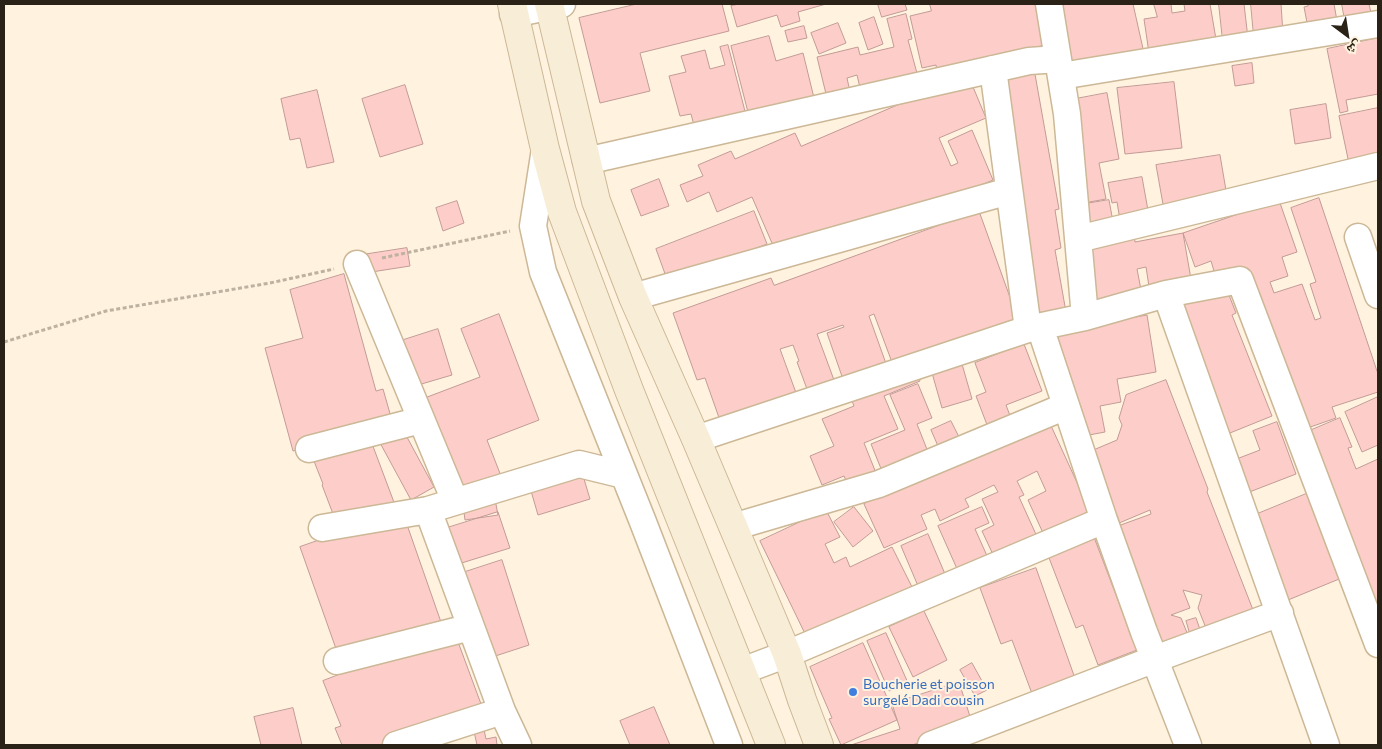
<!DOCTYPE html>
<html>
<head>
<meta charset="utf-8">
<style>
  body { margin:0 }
  #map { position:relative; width:1382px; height:749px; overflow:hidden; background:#fff2de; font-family:Commissioner,"Noto Naskh Arabic",sans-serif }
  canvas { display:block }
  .frame { position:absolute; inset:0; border:5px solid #2a2216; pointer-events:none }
  .north { position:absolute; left:1322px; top:10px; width:50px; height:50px; -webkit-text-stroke:4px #fff2de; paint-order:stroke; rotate:149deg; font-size:14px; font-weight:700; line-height:20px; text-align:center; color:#2a2216 }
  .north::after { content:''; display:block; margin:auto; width:18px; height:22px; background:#2a2216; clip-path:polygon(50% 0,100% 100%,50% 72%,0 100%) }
</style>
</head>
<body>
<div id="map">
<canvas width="1382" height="749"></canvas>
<div class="frame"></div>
<div class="north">ش</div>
</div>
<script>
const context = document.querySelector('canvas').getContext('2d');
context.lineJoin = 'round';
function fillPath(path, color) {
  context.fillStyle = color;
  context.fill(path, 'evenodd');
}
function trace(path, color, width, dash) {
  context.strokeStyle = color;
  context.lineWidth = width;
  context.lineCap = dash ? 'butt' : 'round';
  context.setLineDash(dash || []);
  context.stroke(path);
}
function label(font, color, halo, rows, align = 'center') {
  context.font = font + ' Commissioner,sans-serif';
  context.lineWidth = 4;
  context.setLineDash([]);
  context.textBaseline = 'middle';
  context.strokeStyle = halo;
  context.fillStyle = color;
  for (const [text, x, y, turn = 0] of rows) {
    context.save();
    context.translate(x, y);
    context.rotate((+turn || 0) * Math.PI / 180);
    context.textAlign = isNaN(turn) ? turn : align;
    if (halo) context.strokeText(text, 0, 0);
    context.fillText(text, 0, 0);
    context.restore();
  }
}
const building = new Path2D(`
  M 637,4 L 722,4 L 729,31 L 640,53 L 650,91 L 600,103 L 579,18 Z
  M 740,4 L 826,4 L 798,12 L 800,21 L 781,27 L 777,15 L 737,27 L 731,6 Z
  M 878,4 L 905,4 L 907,10 L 882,17 Z
  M 930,4 L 1035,4 L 1045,45 L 937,72 L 936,65 L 922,68 L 910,16 L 931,11 Z
  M 1062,4 L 1133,4 L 1146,62 L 1069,77 Z
  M 1154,4 L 1171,4 L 1172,13 L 1185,11 L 1184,4 L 1210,4 L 1218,51 L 1149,53 L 1144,19 L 1157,17 Z
  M 1219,4 L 1244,4 L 1249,47 L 1224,50 Z
  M 1251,4 L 1281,4 L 1283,34 L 1254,36 Z
  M 1307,4 L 1334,4 L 1339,32 L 1310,38 L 1304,7 L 1308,6 Z
  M 1342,4 L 1369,4 L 1374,26 L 1347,31 Z
  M 906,14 L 912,39 L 908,40 L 918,77 L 861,92 L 857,75 L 847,78 L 850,92 L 827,98 L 817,57 L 858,47 L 860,55 L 894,47 L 887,19 Z
  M 874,17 L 883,44 L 868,50 L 859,23 Z
  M 838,23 L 846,43 L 819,54 L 811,33 Z
  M 804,26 L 807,38 L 788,42 L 785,31 Z
  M 769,36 L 776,61 L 803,53 L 815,102 L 750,120 L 731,46 Z
  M 1378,38 L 1378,94 L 1346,100 L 1348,111 L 1340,113 L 1327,49 Z
  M 728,45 L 747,119 L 696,133 L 691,114 L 680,116 L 669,76 L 686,72 L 681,56 L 705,50 L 710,69 L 725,65 L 720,47 Z
  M 1033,63 L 1059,209 L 1055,210 L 1061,248 L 1055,250 L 1069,329 L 1147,315 L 1156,372 L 1117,379 L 1121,402 L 1100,406 L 1105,432 L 1078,437 L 1039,320 L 996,69 Z
  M 1252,63 L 1254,83 L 1235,86 L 1232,66 Z
  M 968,75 L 986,118 L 939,138 L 951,166 L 958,163 L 948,141 L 972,130 L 993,180 L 858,238 L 775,250 L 752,197 L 717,212 L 709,192 L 687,202 L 680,185 L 703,176 L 698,165 L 731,151 L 735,159 L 795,133 L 801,146 Z
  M 1174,82 L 1182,148 L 1125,154 L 1117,88 Z
  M 405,85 L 423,144 L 380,157 L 362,99 Z
  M 317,90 L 334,162 L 307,168 L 300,138 L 290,140 L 281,99 Z
  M 1107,93 L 1119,159 L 1099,163 L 1106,199 L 1084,203 L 1065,101 Z
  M 1326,104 L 1331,138 L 1295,144 L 1290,110 Z
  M 1378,108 L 1378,156 L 1351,173 L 1339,116 Z
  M 1220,155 L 1229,208 L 1166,221 L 1156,165 Z
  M 1142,177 L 1151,227 L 1122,232 L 1117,202 L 1112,203 L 1108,183 Z
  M 659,179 L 669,206 L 641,216 L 631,190 Z
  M 1319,198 L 1378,374 L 1378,392 L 1332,407 L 1336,418 L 1299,431 L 1245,272 L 1217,281 L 1211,261 L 1195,267 L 1183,233 L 1279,200 L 1297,252 L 1282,257 L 1288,276 L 1270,282 L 1274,293 L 1302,284 L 1315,320 L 1321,318 L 1310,284 L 1316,282 L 1291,208 Z
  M 1109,200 L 1116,238 L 1134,234 L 1135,242 L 1183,233 L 1192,285 L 1150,293 L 1146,267 L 1137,269 L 1142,295 L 1092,309 L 1073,206 Z
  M 457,201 L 464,223 L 443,231 L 436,208 Z
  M 754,211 L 767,244 L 668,282 L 656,249 Z
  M 979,211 L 1021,328 L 896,373 L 874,314 L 869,316 L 889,372 L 846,388 L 827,333 L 844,327 L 843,325 L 817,334 L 834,380 L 807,389 L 797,362 L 799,361 L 793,345 L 780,349 L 799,401 L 723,429 L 705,378 L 697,380 L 673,313 L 771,278 L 774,285 Z
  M 407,248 L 410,266 L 365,273 L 362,255 Z
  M 344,274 L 376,391 L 383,389 L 393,424 L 293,451 L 265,348 L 303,338 L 290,290 Z
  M 1225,285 L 1236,313 L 1232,315 L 1272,416 L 1220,437 L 1167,308 Z
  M 499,314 L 539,420 L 487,440 L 501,476 L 456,491 L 422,399 L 480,377 L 461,329 Z
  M 438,329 L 452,375 L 401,390 L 388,345 Z
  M 1024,344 L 1042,391 L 1006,405 L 1012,421 L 989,430 L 976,396 L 986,392 L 975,363 Z
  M 962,364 L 972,399 L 942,408 L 932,373 Z
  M 918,374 L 920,381 L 884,396 L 898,429 L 864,443 L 876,473 L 848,485 L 844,476 L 822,485 L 810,456 L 834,446 L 822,419 L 854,406 L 852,401 Z
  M 1166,380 L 1208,489 L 1207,492 L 1255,615 L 1208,633 L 1198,608 L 1202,595 L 1183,590 L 1190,608 L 1171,615 L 1181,618 L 1188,635 L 1162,645 L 1107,530 L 1151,514 L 1150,510 L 1112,526 L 1084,454 L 1117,440 L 1122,425 L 1119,418 L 1126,395 Z
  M 918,384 L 932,418 L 917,424 L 930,457 L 884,476 L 871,444 L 905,430 L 890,395 Z
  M 1378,397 L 1378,445 L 1362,452 L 1345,412 Z
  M 1047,417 L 1090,511 L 1043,533 L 1028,500 L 1046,491 L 1037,471 L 1017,481 L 1024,495 L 1019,497 L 1039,541 L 996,561 L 982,531 L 994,525 L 982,499 L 998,492 L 994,485 L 965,499 L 969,507 L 940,521 L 935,509 L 921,515 L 927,529 L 884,548 L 864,504 Z
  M 1340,418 L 1352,447 L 1348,448 L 1356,469 L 1378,459 L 1378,643 L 1307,432 Z
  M 951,421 L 959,437 L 938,446 L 931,430 Z
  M 1277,422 L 1296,474 L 1239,496 L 1226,463 L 1260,450 L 1253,431 Z
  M 402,428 L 434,487 L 411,500 L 379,441 Z
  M 371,441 L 395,505 L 338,527 L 322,485 L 323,484 L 312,456 Z
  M 581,469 L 590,499 L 538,515 L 529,484 Z
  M 1311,492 L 1344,577 L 1288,600 L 1255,515 Z
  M 495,499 L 498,515 L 465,520 L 463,505 Z
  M 854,507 L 873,531 L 853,547 L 834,522 Z
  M 982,507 L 989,523 L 975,529 L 988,558 L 958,571 L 938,526 Z
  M 826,510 L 840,537 L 825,544 L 834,563 L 846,557 L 850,567 L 892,547 L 916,595 L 811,646 L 760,541 Z
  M 498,512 L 510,548 L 439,570 L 428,534 Z
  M 389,516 L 405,519 L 442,625 L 340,660 L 300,547 Z
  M 1092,532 L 1137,650 L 1098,665 L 1083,625 L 1076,628 L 1046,550 Z
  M 928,534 L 948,581 L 921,593 L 901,546 Z
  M 502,560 L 529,645 L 483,660 L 456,575 Z
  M 1036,568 L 1077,684 L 1034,699 L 1012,640 L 1001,644 L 980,588 Z
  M 924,611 L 947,660 L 913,677 L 889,627 Z
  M 1196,618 L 1202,635 L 1191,638 L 1186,621 Z
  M 454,631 L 481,704 L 392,745 L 342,745 L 335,728 L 341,726 L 323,681 Z
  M 886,633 L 908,683 L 889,691 L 867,641 Z
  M 863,643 L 897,720 L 841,745 L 829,719 L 832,718 L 810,667 Z
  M 972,663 L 987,690 L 975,696 L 960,670 Z
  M 959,682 L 973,726 L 912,745 L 851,745 L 900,729 L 892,704 Z
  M 654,707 L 670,745 L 630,745 L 620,721 Z
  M 293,708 L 302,745 L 261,745 L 254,717 Z
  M 483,725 L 486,739 L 496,737 L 497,745 L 477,745 L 473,727 Z`);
fillPath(building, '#fdcec9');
trace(building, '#c39a96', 1);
const minor = new Path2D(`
  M 1049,4 L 1067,114 L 1085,317
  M 513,14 L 562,4
  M 993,69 L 1028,329
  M 1061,76 L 1378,24
  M 545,149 L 533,226 L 543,272 L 643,522 L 729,745
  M 586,161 L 1029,61 L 1058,59
  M 1358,237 L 1378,295
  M 1078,239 L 1378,166
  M 357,264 L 455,501
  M 1166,294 L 1326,745
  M 633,297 L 1009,191
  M 1040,327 L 1104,520 L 1144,632 L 1188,745
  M 696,439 L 1028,329 L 1085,317 L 1166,294 L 1240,280 L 1378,644
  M 309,449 L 421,420
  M 733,527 L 879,484 L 1066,406
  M 322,528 L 428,510
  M 337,661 L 471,627
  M 742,671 L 787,654 L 1104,520
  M 502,711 L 428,510 L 579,464 L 624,475
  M 396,745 L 502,711 L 518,745
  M 931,745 L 1155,659 L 1280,613`);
const secondary = new Path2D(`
  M 512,4 L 545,149 L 562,212 L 629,390 L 771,745
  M 549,4 L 596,201 L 633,297 L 696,439 L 787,654 L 802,700 L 819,745`);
trace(minor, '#ccb897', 29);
trace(secondary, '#ccb897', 30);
trace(new Path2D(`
  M 382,258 L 510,231
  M 4,342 L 106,311 L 270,283 L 334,269`), '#bdb1a0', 3, [4, 2.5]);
trace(minor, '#fff', 26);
trace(secondary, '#f8eed8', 28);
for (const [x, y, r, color] of [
  [853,692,5,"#3f7fe0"]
]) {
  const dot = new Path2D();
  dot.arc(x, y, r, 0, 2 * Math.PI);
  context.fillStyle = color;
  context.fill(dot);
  trace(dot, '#fff2de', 2);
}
label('14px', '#366cbe', '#fff2de', [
  ["Boucherie et poisson",863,684],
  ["surgelé Dadi cousin",863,700]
], 'left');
</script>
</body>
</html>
